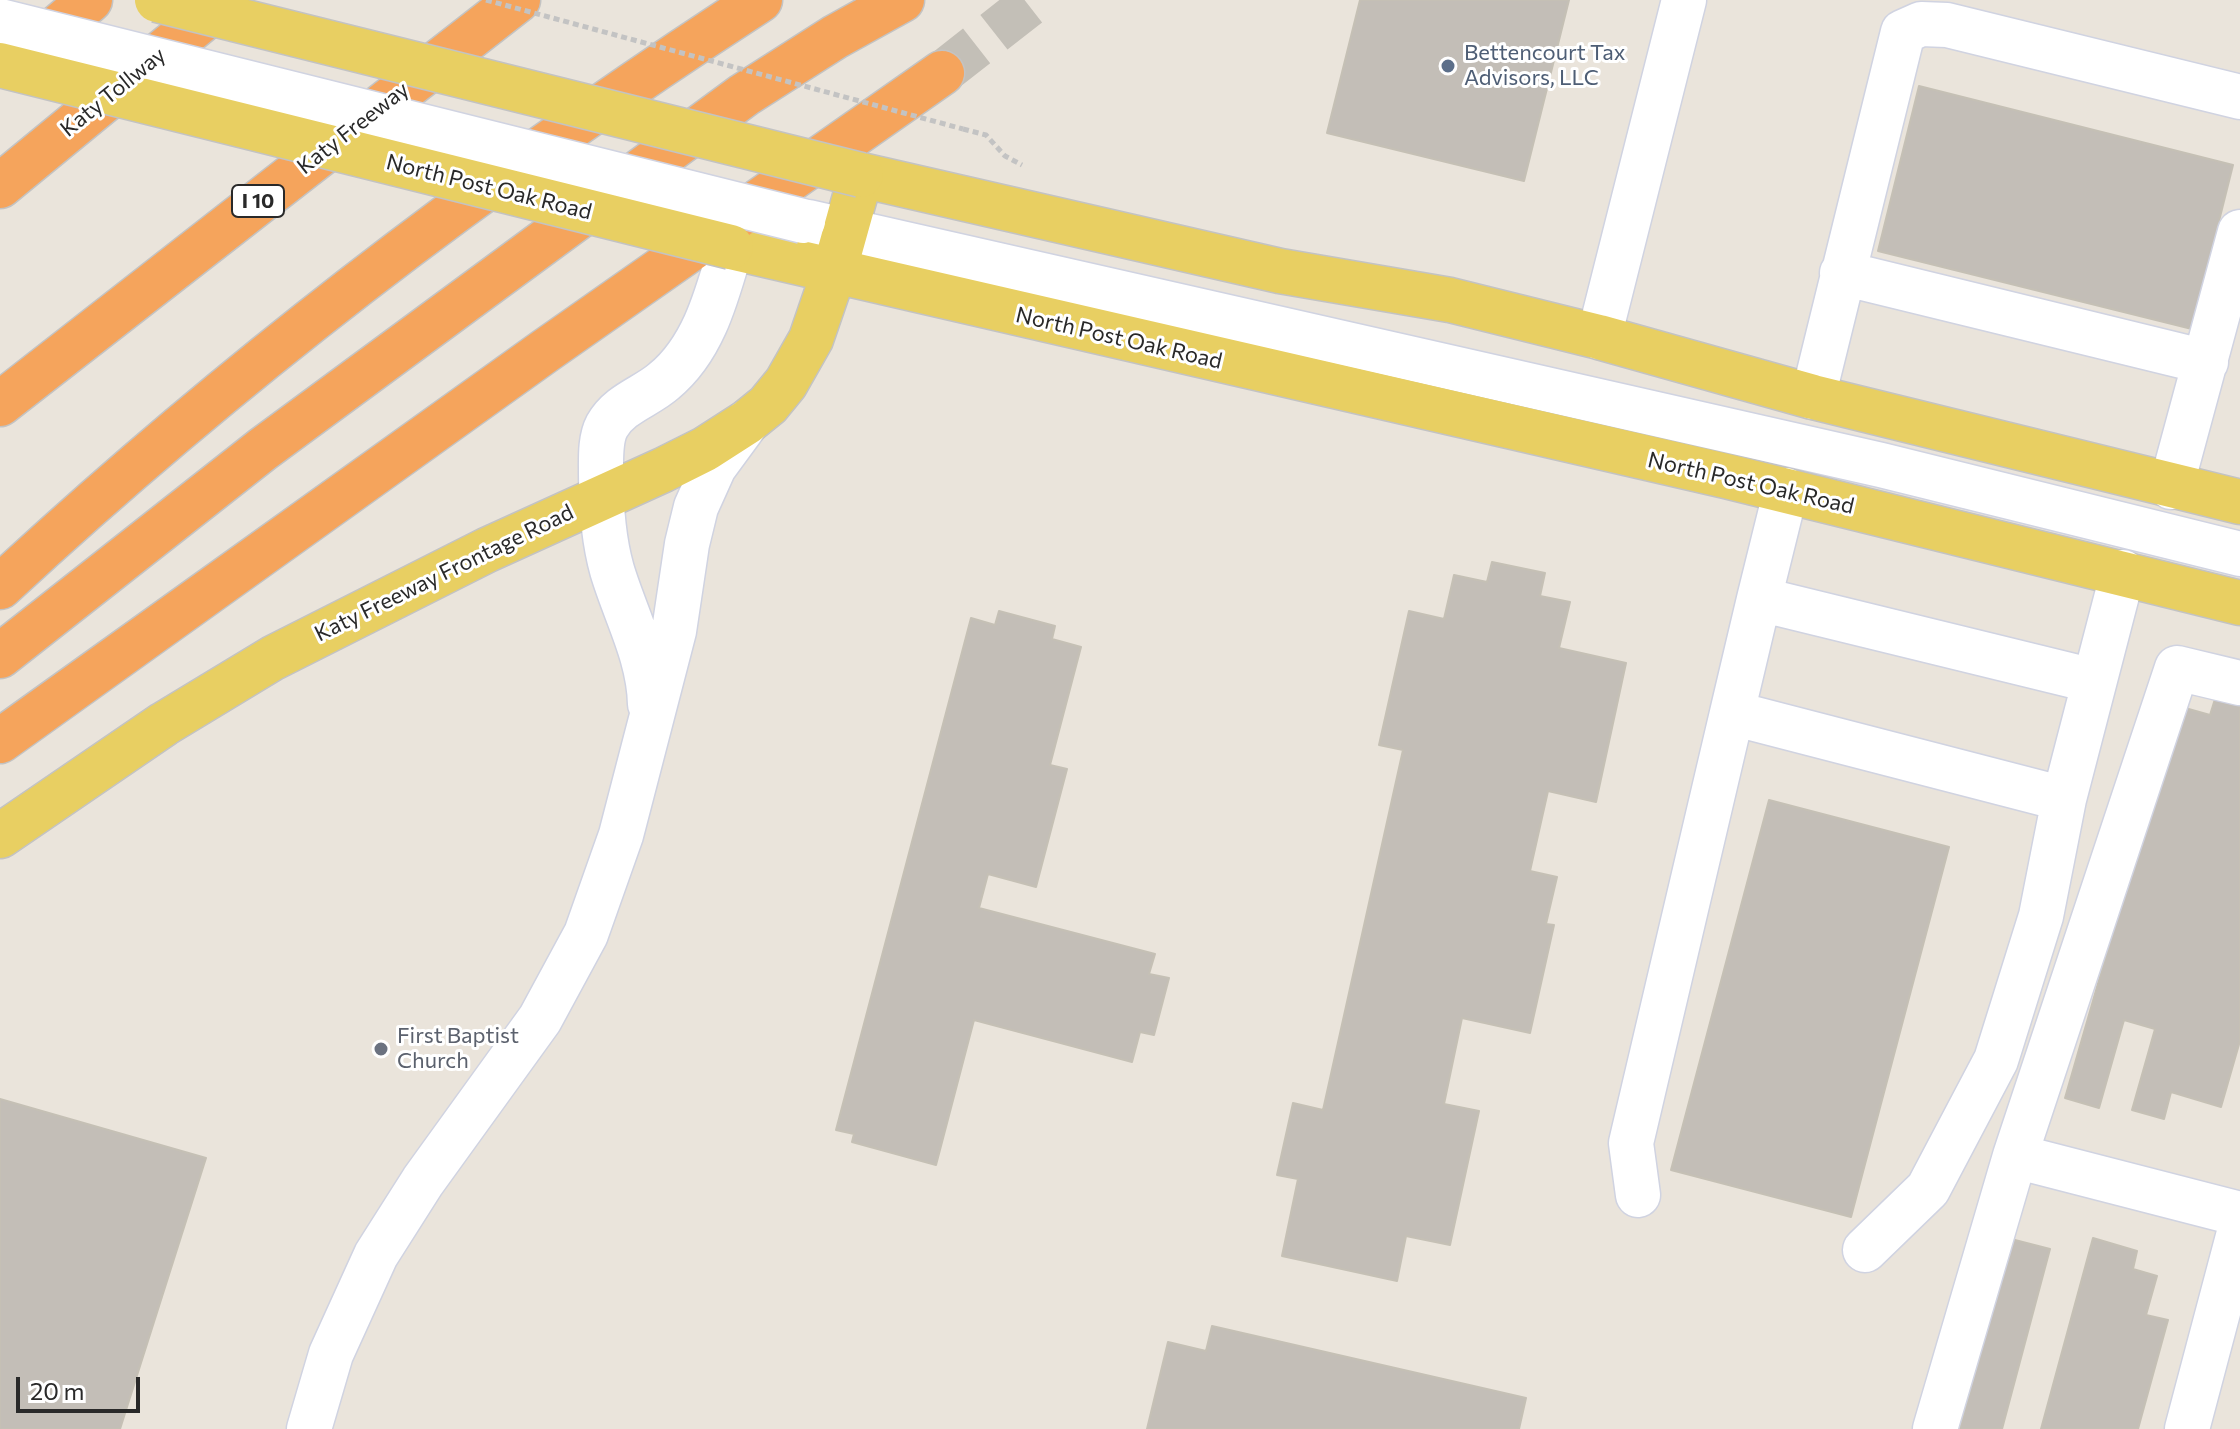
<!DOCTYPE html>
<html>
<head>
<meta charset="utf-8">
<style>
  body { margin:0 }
  #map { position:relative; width:2240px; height:1429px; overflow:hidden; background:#eae4db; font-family:Commissioner,sans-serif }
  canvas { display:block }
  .scale { position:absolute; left:16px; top:1377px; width:124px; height:36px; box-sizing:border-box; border:4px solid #292929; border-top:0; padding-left:10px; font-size:24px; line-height:28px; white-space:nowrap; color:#292929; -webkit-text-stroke:6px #fff; paint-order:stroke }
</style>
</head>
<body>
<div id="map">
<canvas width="2240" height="1429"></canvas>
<div class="scale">20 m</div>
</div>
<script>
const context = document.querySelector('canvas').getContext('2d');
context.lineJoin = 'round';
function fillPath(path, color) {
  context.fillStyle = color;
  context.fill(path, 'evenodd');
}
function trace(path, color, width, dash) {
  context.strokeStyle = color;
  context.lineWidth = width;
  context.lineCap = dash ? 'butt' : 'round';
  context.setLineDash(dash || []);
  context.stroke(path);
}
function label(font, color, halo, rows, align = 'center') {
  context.font = font + ' Commissioner,sans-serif';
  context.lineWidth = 6;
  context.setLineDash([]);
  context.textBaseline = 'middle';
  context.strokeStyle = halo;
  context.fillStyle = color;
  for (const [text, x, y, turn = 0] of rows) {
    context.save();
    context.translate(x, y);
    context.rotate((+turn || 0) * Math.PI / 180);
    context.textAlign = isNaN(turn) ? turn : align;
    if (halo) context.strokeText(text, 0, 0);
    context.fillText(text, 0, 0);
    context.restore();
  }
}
const building = new Path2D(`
  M 1360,0 L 1569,0 L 1524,181 L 1327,133 Z
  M 1919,86 L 2233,165 L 2192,329 L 1878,251 Z
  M 1492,562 L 1545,573 L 1540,596 L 1570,602 L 1559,648 L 1626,663 L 1596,802 L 1548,791 L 1530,871 L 1557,877 L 1546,924 L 1554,925 L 1530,1033 L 1462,1018 L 1444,1104 L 1479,1111 L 1450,1245 L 1406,1236 L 1397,1281 L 1282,1256 L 1298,1179 L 1277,1175 L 1293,1103 L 1323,1110 L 1403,750 L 1379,745 L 1409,611 L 1444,619 L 1454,575 L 1487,582 Z
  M 999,611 L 1055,626 L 1052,639 L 1081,647 L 1050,765 L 1067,769 L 1036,887 L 988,874 L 979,908 L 1155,954 L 1149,974 L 1169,978 L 1154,1035 L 1140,1032 L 1132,1062 L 974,1020 L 936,1165 L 852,1142 L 854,1134 L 836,1130 L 971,618 L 995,625 Z
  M 2215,699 L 2240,706 L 2240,1041 L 2221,1107 L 2171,1092 L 2164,1119 L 2132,1110 L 2155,1029 L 2124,1020 L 2099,1108 L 2065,1098 L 2178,706 L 2210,715 Z
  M 1769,800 L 1949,847 L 1851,1217 L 1671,1170 Z
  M 0,1099 L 206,1158 L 120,1429 L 0,1429 Z
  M 2093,1238 L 2137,1251 L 2133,1269 L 2157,1276 L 2146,1315 L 2168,1320 L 2138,1429 L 2041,1429 Z
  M 2011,1239 L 2050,1249 L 2002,1429 L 1960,1429 Z
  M 1212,1326 L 1526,1398 L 1519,1429 L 1147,1429 L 1168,1342 L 1206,1351 Z`);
fillPath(building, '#c3beb7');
trace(building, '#c5c0b5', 2);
trace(new Path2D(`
  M 942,73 L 1035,0`), '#c3bfb7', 44, [44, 22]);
const minor = new Path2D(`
  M 808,222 L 1881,465 L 2240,554
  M 1842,273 L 2206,362
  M 1599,337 L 1684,0
  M 1813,397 L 1903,32 L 1921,24 L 1947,25 L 2240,97
  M 2171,487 L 2240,232
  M 1786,490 L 1759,599 L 2094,681
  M 1759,599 L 1732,713 L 2064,799
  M 650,704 C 649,656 625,614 612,570 C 603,538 601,506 601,473 C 601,458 600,439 607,426 C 620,403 646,397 664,381 C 704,348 717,295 731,247
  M 2015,1156 L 2240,1214
  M 1638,1195 L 1631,1143 L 1732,713
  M 1865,1250 L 1928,1189 L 1996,1060 L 2041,916 L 2064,799 L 2123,572
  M 309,1429 L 331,1354 L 376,1255 L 423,1181 L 540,1019 L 586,934 L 621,835 L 674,631 L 687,544 L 696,507 L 714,467 L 747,422
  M 1935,1429 L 2015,1156 L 2177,668 L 2240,683
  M 2187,1429 L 2240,1229`);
const major = new Path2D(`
  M 731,247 L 1726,476 L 2240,603
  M 0,836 L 164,724 L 273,658 L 487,550 L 663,470 L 705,449 L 747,422 L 768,405 L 786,383 L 811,339 L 834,272 L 861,175 L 1280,271 L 1450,300 L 1599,337 L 1813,397 L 2240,502`);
const highway = new Path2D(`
  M 25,55 L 90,0
  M 0,186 L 226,0
  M 0,404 L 518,0
  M 0,587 C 236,368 490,175 760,0
  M 0,656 L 263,449 L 744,95 L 835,37 L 902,0
  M 0,741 L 545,351 L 942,73`);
trace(minor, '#d0d3e1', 47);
trace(major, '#c3c3c3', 47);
trace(highway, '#c3c3c3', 47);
trace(new Path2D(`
  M 963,129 L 986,135 L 1005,156 L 1022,165`), '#c3c3c3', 5, [6, 4]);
trace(minor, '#fff', 44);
trace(major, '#e8cf62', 44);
trace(highway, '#f5a45c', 44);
const minorBridge = new Path2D(`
  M 0,21 L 803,221`);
const majorBridge = new Path2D(`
  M 157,0 L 861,175
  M 0,65 L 731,247`);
trace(minorBridge, '#d0d3e1', 47, []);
trace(majorBridge, '#c3c3c3', 47, []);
trace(new Path2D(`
  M 486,0 L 963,129`), '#c3c3c3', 5, [6, 4]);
trace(minorBridge, '#fff', 44);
trace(majorBridge, '#e8cf62', 44);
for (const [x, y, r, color] of [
  [1448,66,8,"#5c6f8a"],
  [381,1049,8,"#6b7280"]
]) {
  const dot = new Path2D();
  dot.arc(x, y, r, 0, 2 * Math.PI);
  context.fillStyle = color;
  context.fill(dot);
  trace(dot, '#fff', 3);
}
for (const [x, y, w] of [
  [258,201,52]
]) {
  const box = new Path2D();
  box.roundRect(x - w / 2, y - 16, w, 32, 6);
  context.fillStyle = '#fff';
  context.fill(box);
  trace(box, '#292929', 2);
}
label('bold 20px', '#292929', null, [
  ["I 10",258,201]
]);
label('22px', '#4e5e75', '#fff', [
  ["Bettencourt Tax",1464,53],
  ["Advisors, LLC",1464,78]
], 'left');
label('22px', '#292929', '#fff', [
  ["Katy Tollway",113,92,-39],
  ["Katy Freeway",353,128,-38],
  ["North Post Oak Road",489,187,14],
  ["North Post Oak Road",1119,338,13],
  ["North Post Oak Road",1751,483,13],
  ["Katy Freeway Frontage Road",444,573,-26]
]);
label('22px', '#5b616d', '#fff', [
  ["First Baptist",397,1036],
  ["Church",397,1061]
], 'left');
</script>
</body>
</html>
